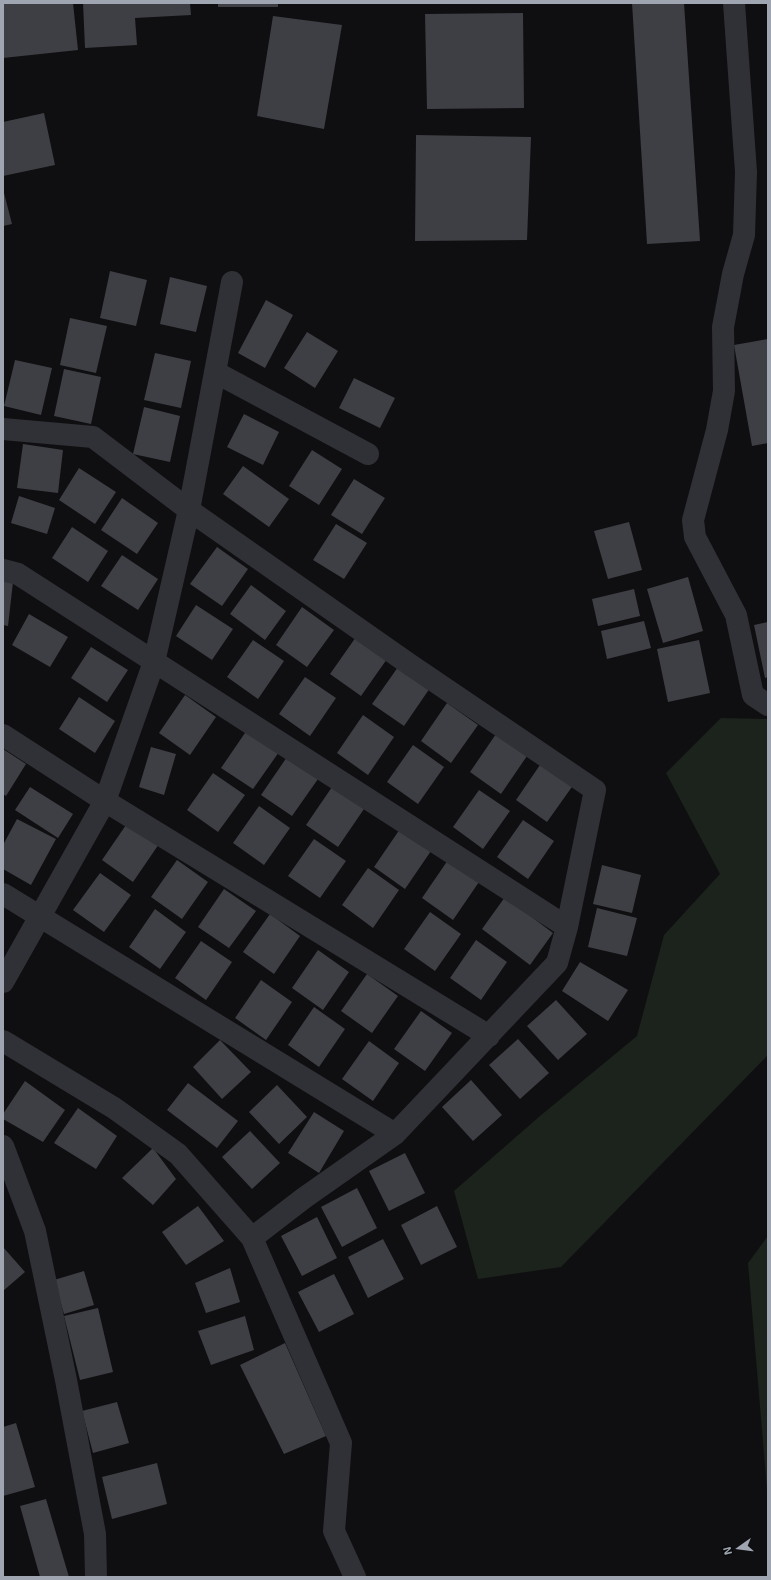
<!DOCTYPE html>
<html>
<head>
<meta charset="utf-8">
<style>
  body { margin:0 }
  #map { position:relative; width:771px; height:1580px; overflow:hidden; background:#0f0f11; font-family:"Exo 2",sans-serif }
  canvas { display:block }
  .frame { position:absolute; inset:0; border:4px solid #9fa6b2; pointer-events:none }
  .north { position:absolute; left:719px; top:1528px; width:40px; height:40px; -webkit-text-stroke:3px #0a0a0b; paint-order:stroke; rotate:256deg; font-size:11px; font-weight:700; line-height:16px; text-align:center; color:#9fa6b2 }
  .north::after { content:''; display:block; margin:auto; width:14px; height:18px; background:#9fa6b2; clip-path:polygon(50% 0,100% 100%,50% 72%,0 100%) }
</style>
</head>
<body>
<div id="map">
<canvas width="771" height="1580"></canvas>
<div class="frame"></div>
<div class="north">N</div>
</div>
<script>
const context = document.querySelector('canvas').getContext('2d');
context.lineJoin = 'round';
function fillPath(path, color) {
  context.fillStyle = color;
  context.fill(path, 'evenodd');
}
function trace(path, color, width, dash) {
  context.strokeStyle = color;
  context.lineWidth = width;
  context.lineCap = dash ? 'butt' : 'round';
  context.setLineDash(dash || []);
  context.stroke(path);
}
fillPath(new Path2D(`
  M 721,718 L 768,719 L 768,1055 L 561,1267 L 478,1279 L 454,1191 L 540,1116 L 637,1036 L 664,935 L 720,874 L 666,773 Z
  M 768,1236 L 768,1502 L 748,1263 Z`), '#1b231c');
fillPath(new Path2D(`
  M 3,3 L 73,3 L 78,50 L 3,58 Z
  M 83,3 L 190,3 L 191,15 L 135,18 L 137,45 L 85,48 Z
  M 218,3 L 278,3 L 278,7 L 218,7 Z
  M 632,3 L 684,3 L 700,241 L 647,244 Z
  M 523,13 L 524,108 L 427,109 L 425,14 Z
  M 273,16 L 342,25 L 324,129 L 257,116 Z
  M 44,113 L 55,165 L 3,176 L 3,122 Z
  M 416,135 L 531,137 L 527,240 L 415,241 Z
  M 3,189 L 12,224 L 3,226 Z
  M 110,271 L 147,280 L 136,326 L 100,318 Z
  M 170,277 L 207,286 L 196,332 L 160,324 Z
  M 266,300 L 293,315 L 265,368 L 238,353 Z
  M 70,318 L 107,326 L 96,373 L 60,365 Z
  M 307,332 L 338,351 L 315,388 L 284,368 Z
  M 768,339 L 768,443 L 752,446 L 734,345 Z
  M 155,353 L 191,361 L 181,408 L 144,400 Z
  M 15,360 L 52,368 L 41,415 L 4,406 Z
  M 64,369 L 101,377 L 91,424 L 54,416 Z
  M 354,378 L 395,398 L 380,428 L 339,408 Z
  M 144,407 L 180,416 L 170,462 L 133,454 Z
  M 244,414 L 279,432 L 263,465 L 227,447 Z
  M 23,444 L 63,450 L 58,493 L 17,488 Z
  M 312,450 L 342,469 L 319,505 L 289,486 Z
  M 243,466 L 289,499 L 269,527 L 223,494 Z
  M 79,468 L 116,492 L 95,524 L 59,500 Z
  M 354,479 L 385,498 L 362,534 L 331,515 Z
  M 19,496 L 55,508 L 47,534 L 11,523 Z
  M 122,498 L 158,523 L 137,554 L 101,530 Z
  M 629,522 L 642,570 L 608,579 L 594,531 Z
  M 336,524 L 367,543 L 344,579 L 313,560 Z
  M 72,527 L 108,551 L 88,582 L 52,558 Z
  M 217,547 L 248,569 L 222,606 L 190,584 Z
  M 122,555 L 158,579 L 138,610 L 101,586 Z
  M 688,577 L 703,631 L 663,643 L 647,589 Z
  M 3,581 L 13,582 L 8,626 L 3,625 Z
  M 251,585 L 286,611 L 265,640 L 230,614 Z
  M 634,589 L 640,616 L 598,626 L 592,599 Z
  M 196,605 L 233,629 L 212,660 L 176,636 Z
  M 302,607 L 334,630 L 307,667 L 276,645 Z
  M 29,614 L 68,637 L 50,667 L 12,645 Z
  M 644,621 L 651,648 L 607,659 L 601,631 Z
  M 768,622 L 768,677 L 765,678 L 754,625 Z
  M 356,637 L 387,659 L 361,696 L 330,674 Z
  M 253,640 L 284,661 L 258,699 L 227,677 Z
  M 699,640 L 710,693 L 668,702 L 657,649 Z
  M 91,647 L 128,670 L 107,702 L 71,678 Z
  M 398,667 L 430,688 L 404,726 L 372,704 Z
  M 305,677 L 336,698 L 310,736 L 279,714 Z
  M 185,695 L 216,717 L 190,755 L 159,733 Z
  M 79,697 L 115,721 L 95,753 L 59,729 Z
  M 447,703 L 478,725 L 451,763 L 421,741 Z
  M 363,715 L 394,737 L 368,775 L 337,753 Z
  M 247,730 L 279,752 L 253,789 L 221,768 Z
  M 496,734 L 527,756 L 501,794 L 470,772 Z
  M 413,745 L 444,767 L 418,804 L 387,782 Z
  M 151,747 L 176,754 L 164,795 L 139,787 Z
  M 3,749 L 26,764 L 6,796 L 3,794 Z
  M 287,757 L 318,779 L 292,816 L 261,795 Z
  M 542,762 L 574,784 L 547,822 L 516,800 Z
  M 213,773 L 245,795 L 218,832 L 187,810 Z
  M 30,787 L 73,814 L 58,838 L 15,810 Z
  M 332,787 L 364,809 L 338,847 L 306,825 Z
  M 479,790 L 510,811 L 483,849 L 453,827 Z
  M 259,806 L 290,828 L 264,865 L 233,843 Z
  M 17,819 L 56,839 L 31,885 L 3,869 L 3,845 Z
  M 523,820 L 554,841 L 528,879 L 497,857 Z
  M 128,822 L 159,844 L 133,882 L 102,860 Z
  M 400,829 L 431,851 L 405,889 L 374,867 Z
  M 314,839 L 346,861 L 320,898 L 288,876 Z
  M 177,860 L 208,882 L 182,919 L 151,897 Z
  M 448,860 L 479,882 L 453,920 L 422,898 Z
  M 602,865 L 641,875 L 632,913 L 593,904 Z
  M 368,868 L 399,890 L 373,928 L 342,905 Z
  M 100,873 L 131,895 L 104,932 L 73,910 Z
  M 224,889 L 256,911 L 229,948 L 198,927 Z
  M 505,897 L 553,933 L 530,965 L 482,929 Z
  M 597,908 L 637,918 L 627,956 L 588,947 Z
  M 155,909 L 186,932 L 160,969 L 129,947 Z
  M 430,912 L 461,934 L 435,971 L 404,949 Z
  M 270,914 L 300,936 L 274,974 L 243,952 Z
  M 476,940 L 507,962 L 481,1000 L 450,978 Z
  M 201,941 L 232,962 L 206,1000 L 175,978 Z
  M 318,950 L 349,972 L 323,1010 L 292,988 Z
  M 580,962 L 628,990 L 608,1021 L 562,991 Z
  M 367,974 L 398,996 L 372,1033 L 341,1011 Z
  M 261,980 L 292,1002 L 266,1040 L 235,1018 Z
  M 556,1000 L 587,1034 L 558,1060 L 527,1026 Z
  M 314,1007 L 345,1029 L 319,1067 L 288,1045 Z
  M 421,1011 L 452,1033 L 425,1071 L 394,1049 Z
  M 518,1039 L 549,1073 L 520,1099 L 489,1065 Z
  M 220,1040 L 251,1072 L 222,1099 L 193,1067 Z
  M 369,1041 L 399,1063 L 373,1101 L 342,1079 Z
  M 471,1080 L 502,1115 L 473,1141 L 442,1107 Z
  M 25,1081 L 65,1110 L 43,1142 L 3,1119 L 3,1114 Z
  M 188,1083 L 238,1121 L 217,1148 L 167,1110 Z
  M 277,1085 L 307,1117 L 279,1144 L 249,1112 Z
  M 78,1108 L 117,1136 L 96,1169 L 54,1143 Z
  M 314,1112 L 344,1131 L 319,1173 L 288,1153 Z
  M 250,1131 L 280,1163 L 252,1189 L 222,1157 Z
  M 153,1148 L 176,1179 L 153,1205 L 122,1178 Z
  M 405,1153 L 425,1193 L 389,1211 L 369,1171 Z
  M 357,1188 L 377,1228 L 342,1247 L 321,1207 Z
  M 198,1206 L 224,1241 L 186,1265 L 162,1232 Z
  M 437,1206 L 457,1247 L 421,1265 L 401,1225 Z
  M 317,1217 L 337,1258 L 302,1276 L 281,1236 Z
  M 383,1239 L 404,1279 L 368,1298 L 348,1257 Z
  M 3,1247 L 25,1272 L 3,1291 Z
  M 230,1268 L 240,1302 L 206,1313 L 195,1283 Z
  M 84,1271 L 94,1305 L 64,1314 L 54,1280 Z
  M 334,1274 L 354,1314 L 319,1332 L 298,1292 Z
  M 98,1308 L 113,1372 L 80,1380 L 64,1316 Z
  M 245,1316 L 254,1350 L 211,1365 L 198,1331 Z
  M 285,1343 L 326,1436 L 284,1454 L 240,1365 Z
  M 117,1402 L 129,1443 L 93,1453 L 82,1411 Z
  M 16,1423 L 35,1487 L 3,1496 L 3,1427 Z
  M 157,1463 L 167,1504 L 112,1519 L 102,1477 Z
  M 46,1499 L 69,1577 L 40,1577 L 20,1506 Z`), '#3e3f44');
trace(new Path2D(`
  M 734,3 L 746,172 L 744,235 L 733,274 L 723,327 L 724,391 L 717,430 L 693,520 L 695,537 L 736,615 L 753,695 L 768,705
  M 215,372 L 368,454
  M 3,429 L 93,437 L 189,510 L 409,664 L 595,790 L 567,927 L 557,963 L 395,1134 L 304,1198 L 252,1238
  M 3,570 L 18,574 L 567,927
  M 3,735 L 105,801 L 489,1036
  M 3,894 L 395,1134
  M 3,982 L 105,801 L 154,662 L 189,510 L 232,282
  M 3,1041 L 114,1108 L 178,1154 L 252,1238 L 341,1443 L 334,1531 L 355,1577
  M 3,1146 L 35,1231 L 66,1380 L 95,1534 L 96,1577`), '#303136', 22);
</script>
</body>
</html>
